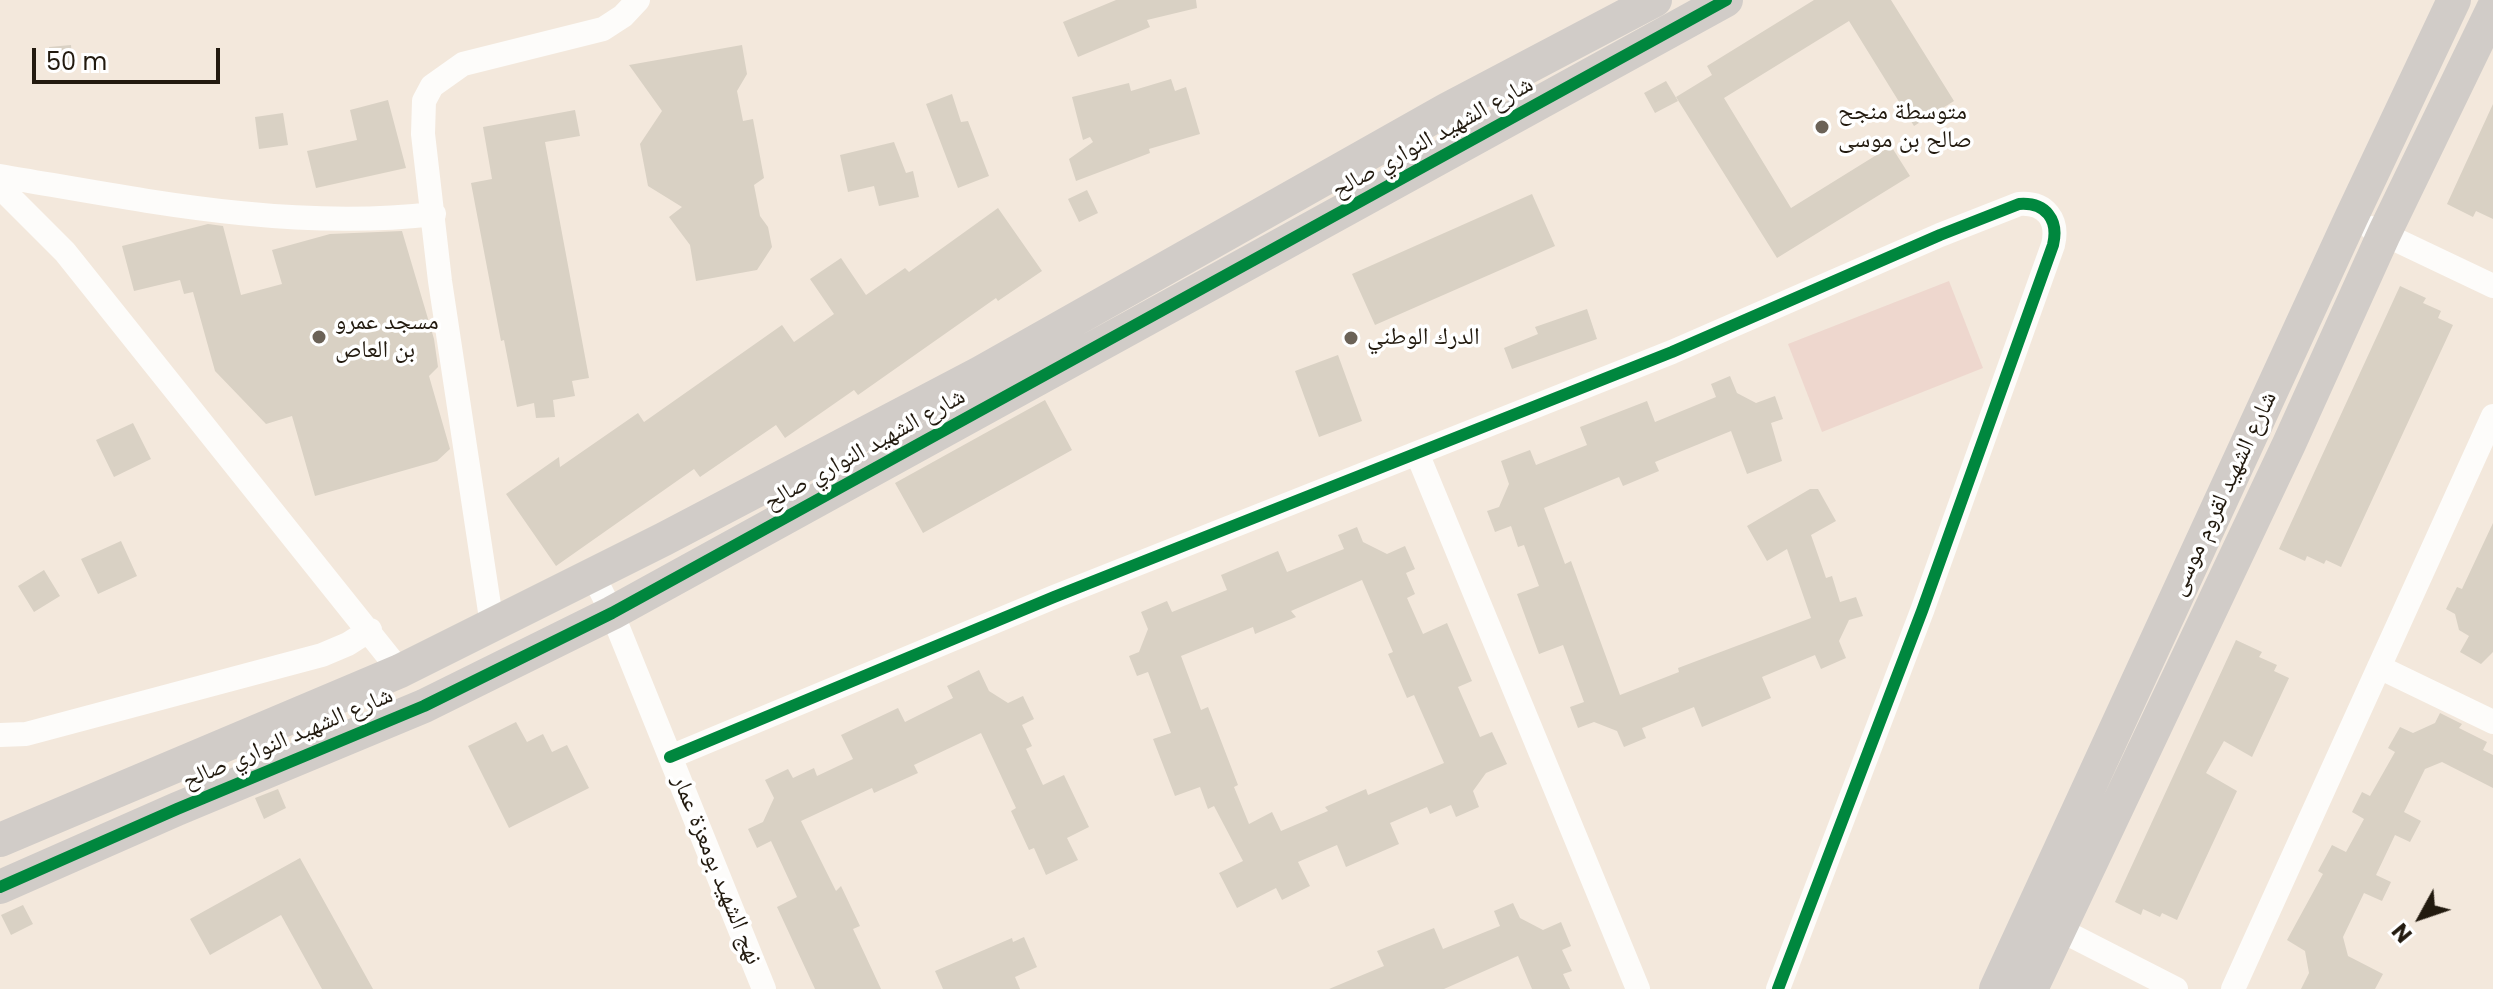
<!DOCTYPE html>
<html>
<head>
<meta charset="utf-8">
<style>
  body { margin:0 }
  #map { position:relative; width:2493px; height:989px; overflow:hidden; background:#f3e8dc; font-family:Poppins,sans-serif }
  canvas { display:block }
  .north { position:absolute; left:2381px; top:877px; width:80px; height:80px; -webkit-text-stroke:6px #fff; paint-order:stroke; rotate:230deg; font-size:22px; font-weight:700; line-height:32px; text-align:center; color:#221a0f }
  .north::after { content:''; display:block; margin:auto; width:28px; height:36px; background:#221a0f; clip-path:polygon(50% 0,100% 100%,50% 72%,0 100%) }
  .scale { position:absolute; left:32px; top:48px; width:188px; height:36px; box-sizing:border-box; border:4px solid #221a0f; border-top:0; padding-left:10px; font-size:24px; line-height:28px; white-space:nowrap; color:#221a0f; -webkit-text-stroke:6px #fff; paint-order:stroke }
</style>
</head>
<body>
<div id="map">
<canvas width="2493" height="989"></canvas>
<div class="north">N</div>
<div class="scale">50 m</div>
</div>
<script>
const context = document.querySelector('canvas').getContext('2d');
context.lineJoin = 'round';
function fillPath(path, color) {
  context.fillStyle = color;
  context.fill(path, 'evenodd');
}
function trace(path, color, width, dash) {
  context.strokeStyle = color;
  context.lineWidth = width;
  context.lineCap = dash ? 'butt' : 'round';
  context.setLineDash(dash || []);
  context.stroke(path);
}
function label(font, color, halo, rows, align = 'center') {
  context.font = font + ' Poppins,"Noto Naskh Arabic",sans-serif';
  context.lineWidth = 7;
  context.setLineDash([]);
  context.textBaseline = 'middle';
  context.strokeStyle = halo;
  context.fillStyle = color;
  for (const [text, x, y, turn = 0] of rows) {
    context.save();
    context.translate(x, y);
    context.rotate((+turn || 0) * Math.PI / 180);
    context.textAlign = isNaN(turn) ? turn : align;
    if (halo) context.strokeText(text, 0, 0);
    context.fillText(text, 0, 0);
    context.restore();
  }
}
fillPath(new Path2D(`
  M 1949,281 L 1983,368 L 1822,432 L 1788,344 Z`), '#eed7ce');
fillPath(new Path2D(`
  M 1116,0 L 1196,0 L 1197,8 L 1147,20 L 1150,27 L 1078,57 L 1063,22 Z
  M 1814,0 L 1891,0 L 1954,101 L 1914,126 L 1849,21 L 1724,98 L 1791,208 L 1891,146 L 1910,176 L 1777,258 L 1676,97 L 1712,75 L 1707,66 Z
  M 71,45 L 73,70 L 50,71 L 49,47 Z
  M 742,45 L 747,74 L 737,91 L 743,121 L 753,119 L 764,178 L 754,185 L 760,216 L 768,227 L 772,247 L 757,270 L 696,281 L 690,245 L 669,217 L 682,207 L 648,186 L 640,144 L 662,111 L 629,65 Z
  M 1171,79 L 1175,91 L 1186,87 L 1200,134 L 1149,149 L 1150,153 L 1076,181 L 1069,159 L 1093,142 L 1090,137 L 1083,140 L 1072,97 L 1129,83 L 1131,91 Z
  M 1666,81 L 1678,101 L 1655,113 L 1644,93 Z
  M 952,94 L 961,122 L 968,121 L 989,176 L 958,188 L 926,104 Z
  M 388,100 L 406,168 L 316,188 L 307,151 L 357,140 L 350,110 Z
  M 2493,104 L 2493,219 L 2476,211 L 2473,217 L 2447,204 Z
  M 575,110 L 580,136 L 545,142 L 589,378 L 572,381 L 575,396 L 553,400 L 555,417 L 536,418 L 534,403 L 517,407 L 504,340 L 501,341 L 471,183 L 492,179 L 483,127 Z
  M 283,113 L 288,145 L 259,149 L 255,117 Z
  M 894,142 L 906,173 L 913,171 L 919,197 L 879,206 L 874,186 L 848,192 L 840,155 Z
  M 1087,190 L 1098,213 L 1079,222 L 1068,199 Z
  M 1532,194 L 1555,246 L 1375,325 L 1352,274 Z
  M 998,208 L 1042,271 L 998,301 L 996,298 L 858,395 L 854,390 L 785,438 L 776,425 L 700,477 L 694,469 L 556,566 L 506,494 L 559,457 L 560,467 L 638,413 L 644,422 L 782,325 L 794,342 L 834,314 L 810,279 L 841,258 L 866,295 L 905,268 L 909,272 Z
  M 208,224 L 223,226 L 241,295 L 282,284 L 272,250 L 330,234 L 402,231 L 434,339 L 438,367 L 429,376 L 450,449 L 437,461 L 315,496 L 292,416 L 266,424 L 215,371 L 193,292 L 184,294 L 180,280 L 134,291 L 122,246 Z
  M 2400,286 L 2426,298 L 2423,303 L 2441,311 L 2438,318 L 2453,325 L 2341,567 L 2326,560 L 2324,564 L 2307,556 L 2305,561 L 2279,549 Z
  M 1587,309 L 1597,339 L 1512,369 L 1504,348 L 1538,334 L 1535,327 Z
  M 1338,355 L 1362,421 L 1319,437 L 1295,371 Z
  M 1730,376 L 1737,393 L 1756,403 L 1775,396 L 1783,419 L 1771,423 L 1782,461 L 1747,474 L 1731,431 L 1655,462 L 1659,471 L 1623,486 L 1619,477 L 1544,508 L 1565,564 L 1571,561 L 1620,695 L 1679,672 L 1678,668 L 1811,618 L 1787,549 L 1767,561 L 1747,526 L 1810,489 L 1818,489 L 1836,521 L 1811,535 L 1826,578 L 1832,576 L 1840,602 L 1856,597 L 1863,616 L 1849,620 L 1839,641 L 1846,658 L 1821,669 L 1815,655 L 1762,677 L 1771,698 L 1702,727 L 1694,707 L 1642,728 L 1646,738 L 1624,747 L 1617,731 L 1594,722 L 1578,728 L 1570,707 L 1584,702 L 1563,645 L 1539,654 L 1517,594 L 1539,586 L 1524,545 L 1518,547 L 1511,526 L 1495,532 L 1487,511 L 1499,507 L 1509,484 L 1501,461 L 1530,450 L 1536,465 L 1587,445 L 1580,427 L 1647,401 L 1655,422 L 1716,397 L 1711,384 Z
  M 1045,400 L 1072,450 L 923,533 L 895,483 Z
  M 133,423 L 151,459 L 114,477 L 96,440 Z
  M 2493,523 L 2493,652 L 2481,664 L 2460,652 L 2469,636 L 2459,630 L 2455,614 L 2446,609 L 2457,587 L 2462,589 Z
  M 1357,527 L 1363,542 L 1387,554 L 1405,546 L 1415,569 L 1406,573 L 1415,594 L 1407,598 L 1423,634 L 1447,623 L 1472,681 L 1458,687 L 1480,737 L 1492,732 L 1507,764 L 1486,773 L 1473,791 L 1479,807 L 1456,817 L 1451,805 L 1430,814 L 1427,807 L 1390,823 L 1399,844 L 1346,867 L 1337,845 L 1298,862 L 1310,886 L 1282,900 L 1276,888 L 1237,908 L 1219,873 L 1243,861 L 1214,806 L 1208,809 L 1200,787 L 1175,796 L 1153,739 L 1171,733 L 1148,672 L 1137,676 L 1129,656 L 1139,652 L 1148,629 L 1141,612 L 1167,601 L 1172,612 L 1227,590 L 1221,575 L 1278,551 L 1287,572 L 1344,549 L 1338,535 ZM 1362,580 L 1393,652 L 1388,654 L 1407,698 L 1414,695 L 1444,763 L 1368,795 L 1366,789 L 1325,807 L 1328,811 L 1281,831 L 1272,812 L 1249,824 L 1234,787 L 1238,785 L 1208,707 L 1201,710 L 1181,656 L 1253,627 L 1255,634 L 1296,617 L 1291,611 Z
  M 121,541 L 137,576 L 98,594 L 81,559 Z
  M 44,570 L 60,596 L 34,612 L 18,586 Z
  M 2236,640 L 2262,652 L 2259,657 L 2277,665 L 2274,671 L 2289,678 L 2252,757 L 2224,741 L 2206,773 L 2237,791 L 2177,920 L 2162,913 L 2160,917 L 2143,909 L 2141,915 L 2115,902 Z
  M 979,670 L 989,691 L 1008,703 L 1023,696 L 1034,719 L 1022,725 L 1032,746 L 1026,749 L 1043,785 L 1064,775 L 1089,827 L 1067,838 L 1078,860 L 1046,875 L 1034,848 L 1029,850 L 1011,811 L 1016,808 L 981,733 L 914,765 L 918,773 L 874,793 L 872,788 L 801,821 L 836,891 L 841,886 L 860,926 L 853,929 L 881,989 L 815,989 L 777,907 L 797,897 L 771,841 L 757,848 L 748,829 L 763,822 L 774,798 L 765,780 L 788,769 L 793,778 L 814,768 L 817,776 L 853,759 L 841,735 L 898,708 L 905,722 L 953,698 L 947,686 Z
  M 2440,713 L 2462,724 L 2459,728 L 2487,742 L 2483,750 L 2493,755 L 2493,788 L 2442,762 L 2425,769 L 2404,812 L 2421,821 L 2410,842 L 2395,835 L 2376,875 L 2391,882 L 2382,901 L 2364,893 L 2343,937 L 2348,956 L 2383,974 L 2375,989 L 2301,989 L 2309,973 L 2305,951 L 2287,940 L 2323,874 L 2318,871 L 2332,845 L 2346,852 L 2364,819 L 2352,812 L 2362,792 L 2370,796 L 2395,752 L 2388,748 L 2400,727 L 2413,733 L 2435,723 Z
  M 516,722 L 527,742 L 543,734 L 552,752 L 567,745 L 589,788 L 509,828 L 468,746 Z
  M 278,789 L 286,808 L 264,819 L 255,798 Z
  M 300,858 L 373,989 L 322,989 L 281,915 L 210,955 L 190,919 Z
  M 1513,903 L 1520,918 L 1543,930 L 1561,922 L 1571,946 L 1562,950 L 1572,971 L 1563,974 L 1570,989 L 1532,989 L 1518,956 L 1444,989 L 1329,989 L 1384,966 L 1377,951 L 1434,928 L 1443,949 L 1500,926 L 1494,911 Z
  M 23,905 L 33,924 L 11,935 L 1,915 Z
  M 1024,937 L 1037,967 L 1015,977 L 1020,989 L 943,989 L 935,971 L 1012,938 L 1013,942 Z`), '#d9d1c4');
trace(new Path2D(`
  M 0,176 C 143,200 288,231 434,214
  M 0,187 L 65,252 L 400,671
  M 2371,228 L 2493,286
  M 1417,453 L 1638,989
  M 593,575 L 612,613 L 764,989
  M 492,625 L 440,281 L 423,134 L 424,101 L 432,86 L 463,64 L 603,29 L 623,16 L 638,0
  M 2379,667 L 2493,722
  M 0,735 L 26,734 L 322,655 L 348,644 L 370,630
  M 670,757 L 1054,597 L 1672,352 L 1940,235 L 2019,204 C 2046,202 2059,220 2053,245 L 1922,611 L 1778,989
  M 2047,923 L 2176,989
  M 2233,989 L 2493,416`), '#fdfcfa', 24);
trace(new Path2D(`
  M 0,840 L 400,671 L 664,539 L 980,373 L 1446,110 L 1655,0
  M 0,887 L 177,809 L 424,706 L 612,613 L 1726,0
  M 1996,989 L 2351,218 L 2454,0
  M 2031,989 L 2289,444 L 2384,234 L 2493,9`), '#d1ccc8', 34);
trace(new Path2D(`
  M 670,757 L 1054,597 L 1672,352 L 1940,235 L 2019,204 C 2046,202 2059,220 2053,245 L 1922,611 L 1778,989
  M 0,887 L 177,809 L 424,706 L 612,613 L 1726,0`), '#00873e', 12);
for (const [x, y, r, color] of [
  [1822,127,8,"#6b6257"],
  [319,337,8,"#6b6257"],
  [1351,338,8,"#6b6257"]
]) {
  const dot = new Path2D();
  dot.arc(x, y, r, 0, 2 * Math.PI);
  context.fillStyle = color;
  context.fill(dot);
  trace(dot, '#fff', 3);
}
label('24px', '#221a0f', '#fff', [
  ["متوسطة منجح",1838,113],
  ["صالح بن موسى",1838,141],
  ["مسجد عمرو",335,323],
  ["بن العاص",335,351],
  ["الدرك الوطني",1367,338]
], 'left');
label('24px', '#221a0f', '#fff', [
  ["شارع الشهيد النواري صالح",1433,138,-29],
  ["شارع الشهيد النواري صالح",865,450,-29],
  ["شارع الشهيد لقروم موسى",2224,494,-65],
  ["شارع الشهيد النواري صالح",288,739,-23],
  ["نهج الشهيد بومعزة عمار",716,870,68]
]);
</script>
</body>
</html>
